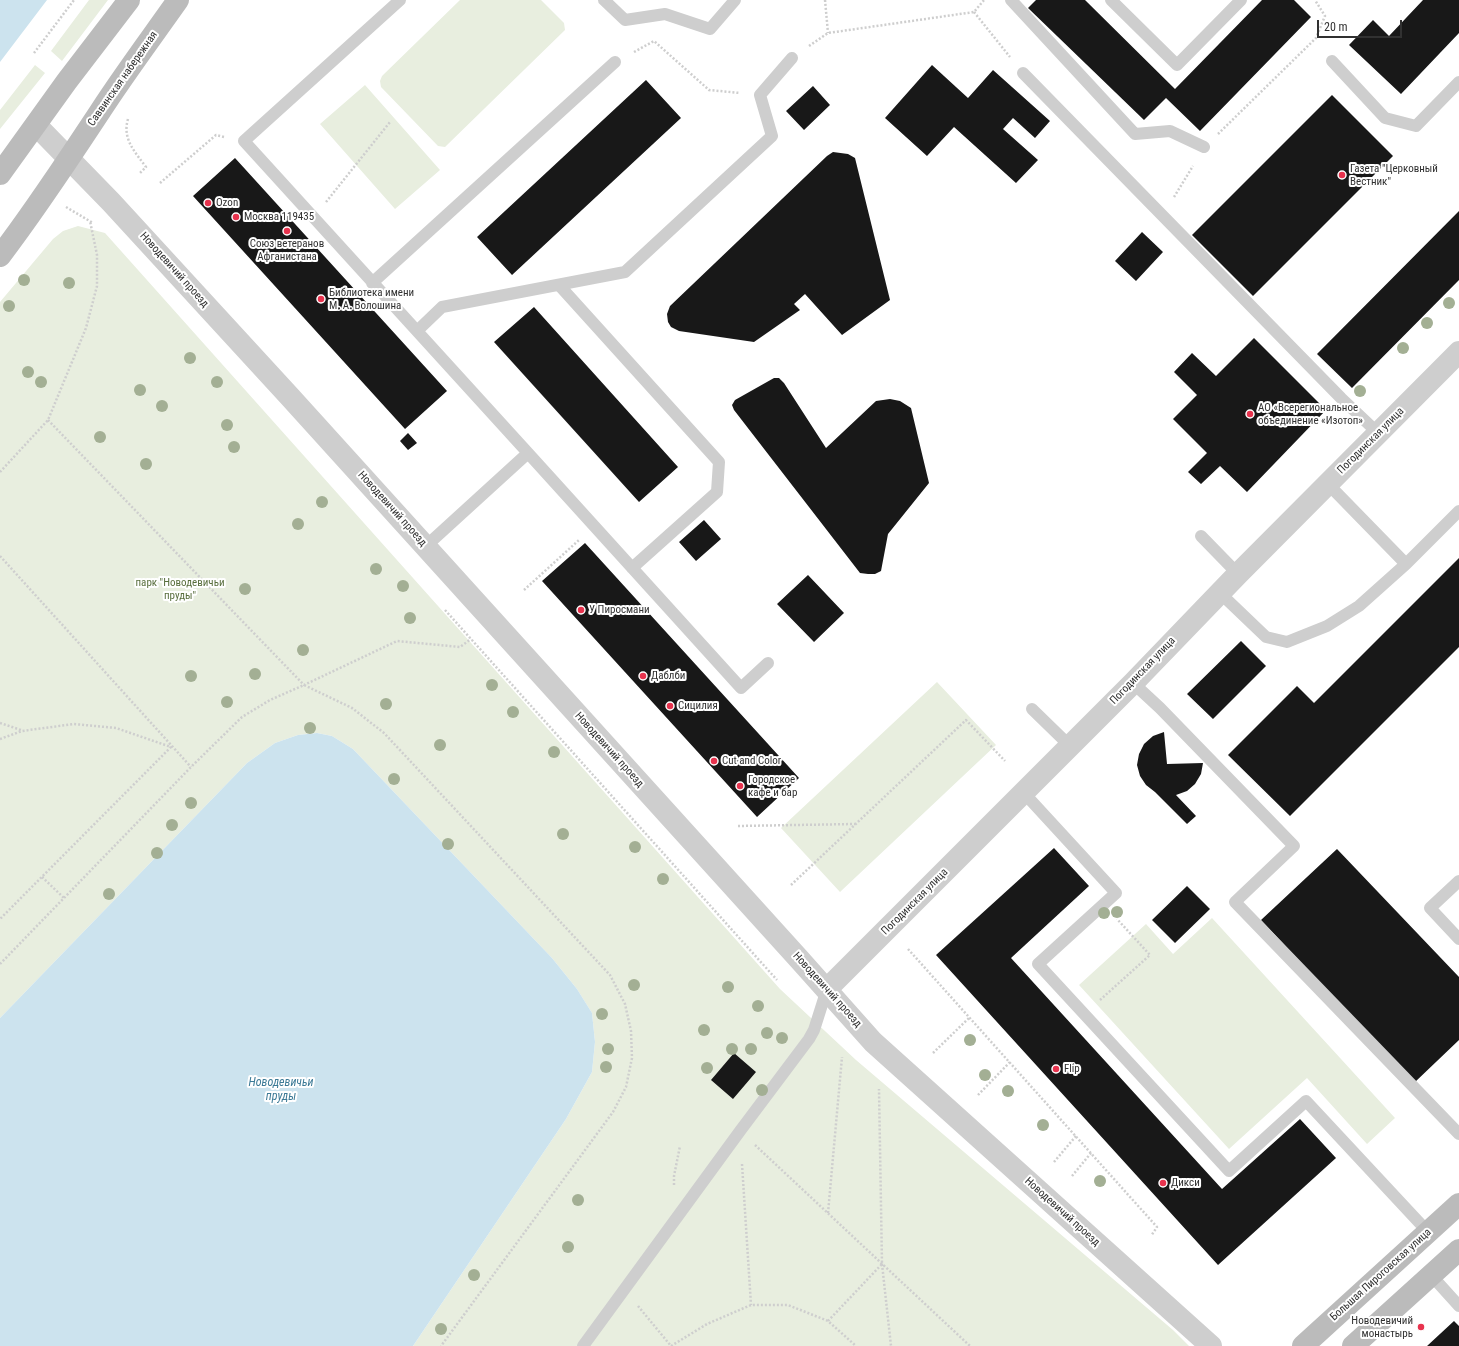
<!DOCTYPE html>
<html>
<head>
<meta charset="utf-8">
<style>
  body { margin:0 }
  #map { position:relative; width:1459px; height:1346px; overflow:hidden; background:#fff; font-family:"Roboto Condensed",sans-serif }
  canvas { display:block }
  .scale { position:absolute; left:1317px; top:20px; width:85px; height:18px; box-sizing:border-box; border:2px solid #313131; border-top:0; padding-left:5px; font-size:12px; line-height:14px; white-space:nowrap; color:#313131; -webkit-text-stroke:3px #fff; paint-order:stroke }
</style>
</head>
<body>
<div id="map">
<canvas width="1459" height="1346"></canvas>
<div class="scale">20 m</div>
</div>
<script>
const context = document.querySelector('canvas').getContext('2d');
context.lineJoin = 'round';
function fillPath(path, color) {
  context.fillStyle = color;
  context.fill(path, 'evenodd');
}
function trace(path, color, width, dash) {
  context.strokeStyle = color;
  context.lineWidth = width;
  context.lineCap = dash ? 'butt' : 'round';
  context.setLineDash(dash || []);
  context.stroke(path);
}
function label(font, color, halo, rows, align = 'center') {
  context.font = font + ' "Roboto Condensed",sans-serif';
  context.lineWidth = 4;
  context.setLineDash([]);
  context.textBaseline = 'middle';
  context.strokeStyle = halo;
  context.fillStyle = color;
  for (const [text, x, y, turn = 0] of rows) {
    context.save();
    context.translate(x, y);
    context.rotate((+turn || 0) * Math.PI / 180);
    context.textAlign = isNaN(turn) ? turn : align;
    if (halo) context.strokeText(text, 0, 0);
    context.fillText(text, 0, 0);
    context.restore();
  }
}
fillPath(new Path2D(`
  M 89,0 L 108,0 L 62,61 L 51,51 Z
  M 460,0 L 541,0 L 564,23 L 565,30 L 445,147 L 438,146 L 381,87 L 380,81 L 382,76 Z
  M 35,65 L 45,73 L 0,129 L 0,110 Z
  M 365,85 L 440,170 L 395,209 L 320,124 Z
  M 78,226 L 105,233 L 780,989 L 856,1060 L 1173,1330 L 1189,1346 L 413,1346 L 566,1119 L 592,1072 L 595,1042 L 592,1013 L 577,989 L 552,958 L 353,749 L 332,736 L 317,733 L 298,735 L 275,743 L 247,763 L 0,1018 L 0,302 L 53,239 L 63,231 Z
  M 937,682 L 996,745 L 840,892 L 781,828 Z
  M 1212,918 L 1395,1118 L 1367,1144 L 1307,1078 L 1229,1149 L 1079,985 L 1146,924 L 1173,954 Z`), '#e8eedf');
fillPath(new Path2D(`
  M 0,0 L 47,0 L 0,62 Z
  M 317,733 L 332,736 L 353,749 L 552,958 L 577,989 L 592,1013 L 595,1042 L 592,1072 L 566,1119 L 413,1346 L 0,1346 L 0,1018 L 247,763 L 275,743 L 298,735 Z`), '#cce3ee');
fillPath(new Path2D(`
  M 1036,0 L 1085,0 L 1175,89 L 1262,0 L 1294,0 L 1311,17 L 1200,131 L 1166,98 L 1144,120 L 1028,8 Z
  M 1423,0 L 1459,0 L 1459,33 L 1401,94 L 1349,45 L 1373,20 L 1389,36 Z
  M 932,65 L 968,98 L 993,70 L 1050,121 L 1035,138 L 1013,118 L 1003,129 L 1038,160 L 1016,183 L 954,127 L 927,156 L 885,118 Z
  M 646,80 L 681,118 L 512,275 L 477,237 Z
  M 813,86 L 830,105 L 804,130 L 786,111 Z
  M 1332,95 L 1393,156 L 1253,296 L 1192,235 Z
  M 833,152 L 848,154 L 855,158 L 890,300 L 842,335 L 805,294 L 794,304 L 800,310 L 754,342 L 679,331 L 671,327 L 668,322 L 667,314 L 670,306 L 827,156 Z
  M 235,158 L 447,391 L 405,429 L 193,196 Z
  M 1459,211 L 1459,280 L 1352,388 L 1317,354 Z
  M 1142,232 L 1163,252 L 1136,281 L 1115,261 Z
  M 534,307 L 678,467 L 639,502 L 494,342 Z
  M 1254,338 L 1326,410 L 1247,492 L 1220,466 L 1201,484 L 1188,472 L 1207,453 L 1173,419 L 1197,395 L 1174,372 L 1192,353 L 1216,376 Z
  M 774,378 L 779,378 L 784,383 L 826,448 L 876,401 L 890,399 L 900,401 L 911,408 L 929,483 L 888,534 L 881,571 L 875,574 L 868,574 L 860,573 L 734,410 L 732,405 L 735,400 Z
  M 408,433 L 417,443 L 408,450 L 400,441 Z
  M 704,520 L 721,539 L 696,561 L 679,542 Z
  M 585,543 L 799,778 L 757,817 L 542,581 Z
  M 1459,558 L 1459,647 L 1290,816 L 1228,755 L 1297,686 L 1314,703 Z
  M 808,575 L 844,613 L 814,642 L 777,604 Z
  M 1241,641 L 1266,666 L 1213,719 L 1187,694 Z
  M 1164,732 L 1167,764 L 1203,763 L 1201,774 L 1195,784 L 1187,791 L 1176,795 L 1196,816 L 1187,824 L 1155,792 L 1146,785 L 1140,776 L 1137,765 L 1139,754 L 1144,744 L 1153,736 Z
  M 1054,848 L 1089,886 L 1011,958 L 1222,1189 L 1300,1119 L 1336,1158 L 1218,1265 L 936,955 Z
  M 1337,849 L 1459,977 L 1459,1040 L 1414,1083 L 1261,920 Z
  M 1187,886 L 1210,909 L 1175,943 L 1152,920 Z
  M 734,1053 L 756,1072 L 733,1099 L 711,1080 Z
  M 1454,1321 L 1459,1326 L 1459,1346 L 1427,1346 Z`), '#181818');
trace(new Path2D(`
  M 825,0 L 828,33
  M 974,12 L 1010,57
  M 809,46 L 828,33 L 974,12 L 984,0
  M 634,52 L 654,41 L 709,90 L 740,93
  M 34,53 L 74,0
  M 128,119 C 122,139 135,152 146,167 L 139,174
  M 1218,134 L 1316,38 L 1325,16 L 1315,0
  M 160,183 L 216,135 L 224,137
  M 1174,197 L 1193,166
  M 326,202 L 390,122
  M 66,207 L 93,223
  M 48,420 L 304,685 L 397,641 L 460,647 L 471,639
  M 0,472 L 48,420 L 86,328 L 97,286 L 97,255 L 90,221
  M 0,556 L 191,767
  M 524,590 L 579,540
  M 445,610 L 777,980
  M 0,723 L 21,730
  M 0,739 L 22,731 L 74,724 L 116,728 L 171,747 L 0,919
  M 738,826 L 855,824
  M 42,877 L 64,898
  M 791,885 L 966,720 L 1005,761
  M 908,949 L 1157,1227 L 1151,1236
  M 0,964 L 191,767 L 242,717 L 270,700 L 304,685 L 352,708 L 384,733 L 610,975 L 625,1004 L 631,1031 L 632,1058 L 626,1087 L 613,1112 L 441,1346
  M 1100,1000 L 1150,955 L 1117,919
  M 933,1053 L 970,1017
  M 978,1095 L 1010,1062
  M 755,1145 L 970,1346
  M 1054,1162 L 1076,1136
  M 742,1164 L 751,1305
  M 1072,1176 L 1091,1153
  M 674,1185 L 674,1176 L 680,1146
  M 828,1213 L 842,1057
  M 882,1264 L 891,1346
  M 638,1306 L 671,1346
  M 828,1321 L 882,1264 L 879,1089
  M 671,1346 L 707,1324 L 751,1305 L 788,1305 L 828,1321 L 856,1346`), '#cecece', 2.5, [2, 2]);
trace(new Path2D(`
  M 400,0 L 244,141 L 528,453
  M 604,0 L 625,20 L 665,14 L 710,29 L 735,0
  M 1011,0 L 1135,134 L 1170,131 L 1204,147
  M 1111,0 L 1177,65 L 1241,0
  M 1332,61 L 1385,118 L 1416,126 L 1459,82
  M 1023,73 L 1341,398 L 1378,433
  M 372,283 L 615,62
  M 559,285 L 719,462 L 717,492 L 632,568
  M 417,331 L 442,307 L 625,272 L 772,136 L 760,95 L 792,58
  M 1328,484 L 1406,564 L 1459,511
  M 1201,536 L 1238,574
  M 426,546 L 528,453 L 741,688 L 768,663
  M 1220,593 L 1266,637 L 1287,642 L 1327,626 L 1359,606 L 1406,564
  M 1133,683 L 1160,708 L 1294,846 L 1235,902 L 1459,1134
  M 1032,709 L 1070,746
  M 1024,793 L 1116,893 L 1038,964 L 1229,1171 L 1306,1101 L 1428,1232
  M 1459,881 L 1430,908 L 1459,939
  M 1431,1275 L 1459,1306
  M 583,1346 L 740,1131 L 809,1039 L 814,1030 L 827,989`), '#cecece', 12);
trace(new Path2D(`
  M 36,125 L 111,202 L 291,398 L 799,959 L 873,1042 L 1211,1346
  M 827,989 L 1133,683 L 1238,574 L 1459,352`), '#cecece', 22);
trace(new Path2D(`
  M 0,174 L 67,81 L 129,0
  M 0,256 C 36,209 68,160 101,110 C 125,73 152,37 178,0
  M 1303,1346 L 1459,1204
  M 1353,1346 L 1459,1250`), '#bbb', 22);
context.fillStyle = '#a3af94';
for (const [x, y] of [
  [24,280],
  [69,283],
  [1449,303],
  [9,306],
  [1427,323],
  [1403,348],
  [190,358],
  [28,372],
  [41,382],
  [217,382],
  [140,390],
  [1360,391],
  [162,406],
  [227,425],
  [100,437],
  [234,447],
  [146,464],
  [322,502],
  [298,524],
  [376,569],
  [403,586],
  [245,589],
  [410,618],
  [303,650],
  [255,674],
  [191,676],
  [492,685],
  [227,702],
  [386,704],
  [513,712],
  [310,728],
  [440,745],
  [554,752],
  [394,779],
  [191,803],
  [172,825],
  [563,834],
  [448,844],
  [635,847],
  [157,853],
  [663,879],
  [109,894],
  [1117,912],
  [1104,913],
  [634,985],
  [728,987],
  [758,1006],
  [602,1014],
  [704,1030],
  [767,1033],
  [782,1038],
  [970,1040],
  [608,1049],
  [732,1049],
  [751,1049],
  [606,1067],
  [707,1068],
  [985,1075],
  [762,1090],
  [1008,1091],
  [1043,1125],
  [1100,1181],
  [578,1200],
  [568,1247],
  [474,1275],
  [441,1329]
]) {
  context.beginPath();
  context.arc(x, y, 6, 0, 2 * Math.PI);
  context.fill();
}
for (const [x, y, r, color] of [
  [1342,175,4,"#e8334e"],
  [208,203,4,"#e8334e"],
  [236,217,4,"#e8334e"],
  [287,231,4,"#e8334e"],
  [321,299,4,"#e8334e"],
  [1250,414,4,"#e8334e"],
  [581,610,4,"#e8334e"],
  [643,676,4,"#e8334e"],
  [670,706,4,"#e8334e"],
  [714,761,4,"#e8334e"],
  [740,786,4,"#e8334e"],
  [1056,1069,4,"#e8334e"],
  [1163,1183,4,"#e8334e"],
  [1421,1327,4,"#e8334e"]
]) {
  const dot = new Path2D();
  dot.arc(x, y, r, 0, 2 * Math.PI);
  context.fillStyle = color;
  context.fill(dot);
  trace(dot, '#fff', 1.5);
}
label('11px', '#313131', '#fff', [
  ["Саввинская набережная",123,79,-55],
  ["Новодевичий проезд",174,270,48],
  ["Погодинская улица",1371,441,-45],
  ["Новодевичий проезд",392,509,48],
  ["Погодинская улица",1143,671,-46],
  ["Новодевичий проезд",609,750,48],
  ["Погодинская улица",915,902,-45],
  ["Новодевичий проезд",827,990,48],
  ["Новодевичий проезд",1062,1212,42],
  ["Большая Пироговская улица",1381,1275,-42]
]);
label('11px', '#313131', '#fff', [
  ["Газета \"Церковный",1350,169],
  ["Вестник\"",1350,182],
  ["Ozon",216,203],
  ["Москва 119435",244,217],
  ["Союз ветеранов",287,244,"center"],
  ["Афганистана",287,257,"center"],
  ["Библиотека имени",329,293],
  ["М. А. Волошина",329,306],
  ["АО «Всерегиональное",1258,408],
  ["объединение «Изотоп»",1258,421],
  ["У Пиросмани",589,610],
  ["Даблби",651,676],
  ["Сицилия",678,706],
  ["Cut and Color",722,761],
  ["Городское",748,780],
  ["кафе и бар",748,793],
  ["Flip",1064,1069],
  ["Дикси",1171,1183],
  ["Новодевичий",1413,1321,"right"],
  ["монастырь",1413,1334,"right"]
], 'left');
label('11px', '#586e3d', '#fff', [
  ["парк \"Новодевичьи",180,583],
  ["пруды\"",180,596]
]);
label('italic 12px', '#3c7a96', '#fff', [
  ["Новодевичьи",281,1083],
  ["пруды",281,1097]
]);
</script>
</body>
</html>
